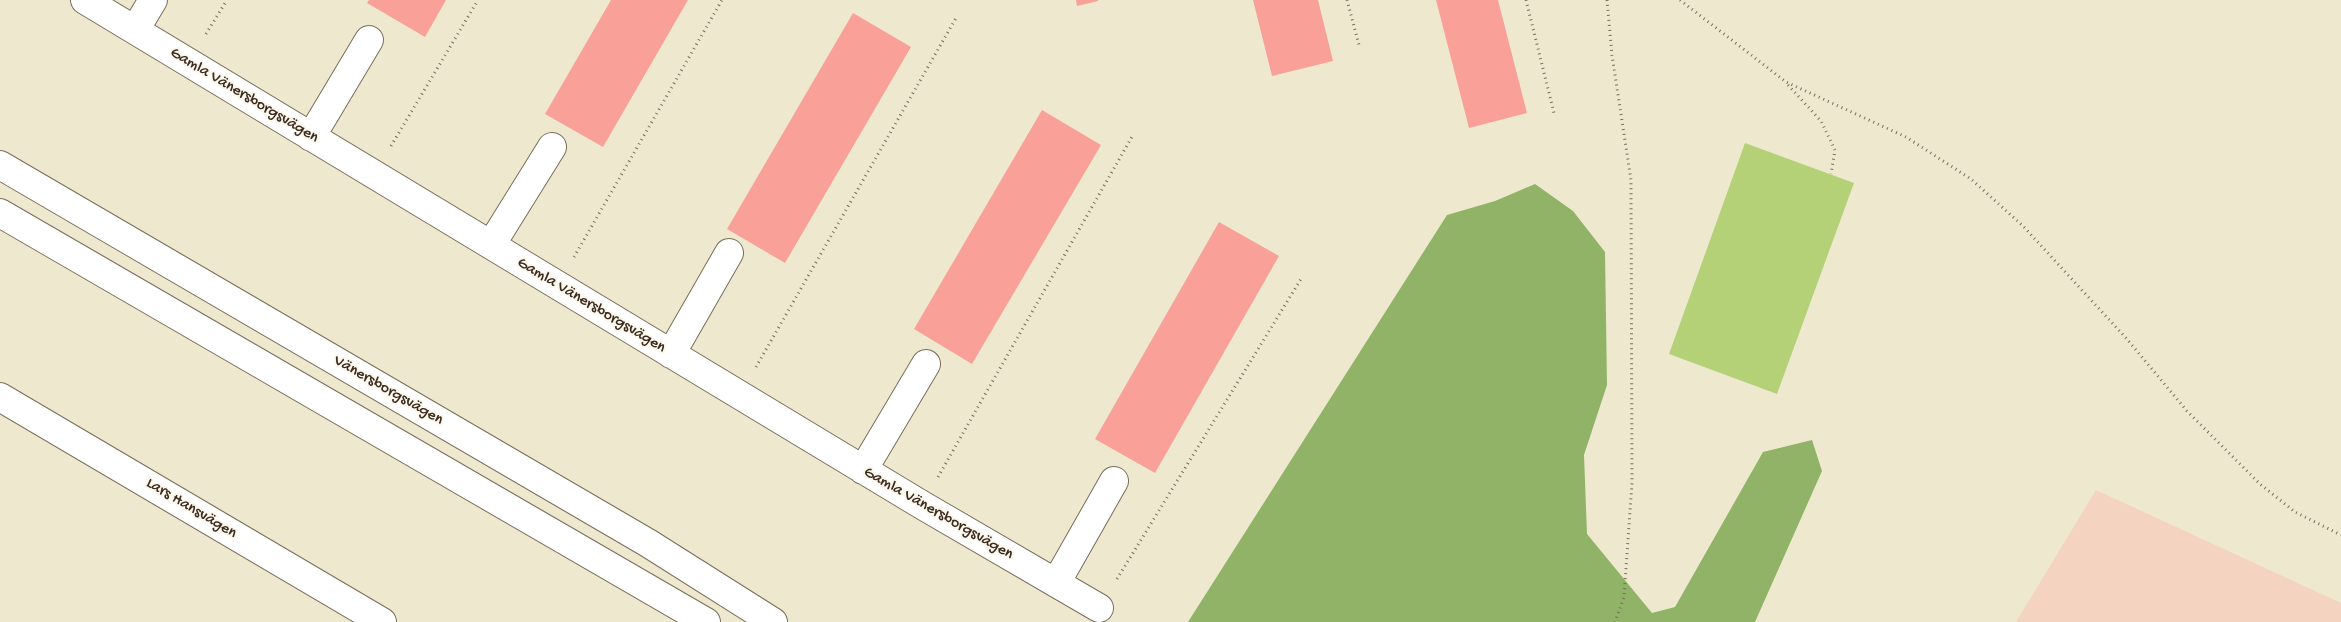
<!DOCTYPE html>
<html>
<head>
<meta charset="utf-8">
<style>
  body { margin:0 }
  canvas { display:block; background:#eee9ce }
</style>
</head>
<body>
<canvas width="2341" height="622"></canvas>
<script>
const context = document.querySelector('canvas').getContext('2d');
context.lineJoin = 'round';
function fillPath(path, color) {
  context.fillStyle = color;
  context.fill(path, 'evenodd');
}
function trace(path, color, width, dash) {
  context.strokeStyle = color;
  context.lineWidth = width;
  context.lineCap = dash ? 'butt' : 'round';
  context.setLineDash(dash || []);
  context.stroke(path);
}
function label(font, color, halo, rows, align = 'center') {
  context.font = font + ' "Gochi Hand",sans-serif';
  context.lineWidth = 4;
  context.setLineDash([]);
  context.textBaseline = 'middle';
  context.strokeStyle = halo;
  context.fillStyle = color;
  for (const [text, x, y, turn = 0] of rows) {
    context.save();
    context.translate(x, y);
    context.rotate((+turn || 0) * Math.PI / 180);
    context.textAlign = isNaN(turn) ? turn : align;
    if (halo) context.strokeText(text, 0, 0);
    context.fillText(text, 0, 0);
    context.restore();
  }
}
fillPath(new Path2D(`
  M 2096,490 L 2341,603 L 2341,622 L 2016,622 Z`), '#f4d3c0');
fillPath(new Path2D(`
  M 1745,143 L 1854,183 L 1777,394 L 1669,354 Z`), '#b5d178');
fillPath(new Path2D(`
  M 1535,184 L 1573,211 L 1605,252 L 1607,385 L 1584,455 L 1587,534 L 1652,613 L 1675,607 L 1763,452 L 1812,440 L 1822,471 L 1755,622 L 1188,622 L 1447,215 L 1495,201 Z`), '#90b368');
fillPath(new Path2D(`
  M 369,0 L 446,0 L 425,37 L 367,3 Z
  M 611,0 L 688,0 L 603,147 L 545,114 Z
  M 1076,0 L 1098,0 L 1098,1 L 1077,6 Z
  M 1253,0 L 1318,0 L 1333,61 L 1272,76 Z
  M 1436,0 L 1498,0 L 1527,113 L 1469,128 Z
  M 853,13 L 911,47 L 785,263 L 727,229 Z
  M 1042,110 L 1101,145 L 972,364 L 914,329 Z
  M 1219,222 L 1279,256 L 1155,473 L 1095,439 Z`), '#f9a098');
const minor = new Path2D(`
  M 85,0 L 922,505 L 1099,608
  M 135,30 L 153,0
  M 311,137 L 369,40
  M 491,245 L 552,147
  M 671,354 L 729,253
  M 0,397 L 382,622
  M 863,470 L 926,364
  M 1056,583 L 1114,481`);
const major = new Path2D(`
  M 0,165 L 648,543 L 773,622
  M 0,213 L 706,622`);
trace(minor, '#7a6d5c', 30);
trace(major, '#7a6d5c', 30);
trace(new Path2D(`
  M 1347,0 L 1359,45
  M 1526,0 L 1554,113
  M 1607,0 L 1612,55 L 1631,180 L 1632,483 L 1624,597 L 1615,622
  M 1680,0 L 1786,82 L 1906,137 L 1971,179 L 2023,226 L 2126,338 L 2187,411 L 2260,484 L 2295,512 L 2341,535
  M 206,34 L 227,0
  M 1788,85 L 1821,121 L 1835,150 L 1831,174
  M 391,146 L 478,0
  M 574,257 L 722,0
  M 756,367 L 956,18
  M 938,477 L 1133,135
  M 1117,579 L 1301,279`), '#7a6d5c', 3, [1, 4]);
trace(minor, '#fff', 28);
trace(major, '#fff', 28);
label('16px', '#3b2a1e', '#fbf7ec', [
  ["Gamla Vänersborgsvägen",244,96,31],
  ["Gamla Vänersborgsvägen",591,306,31],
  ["Vänersborgsvägen",388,391,30],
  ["Lars Hansvägen",191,509,31],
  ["Gamla Vänersborgsvägen",938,514,30]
]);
</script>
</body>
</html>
